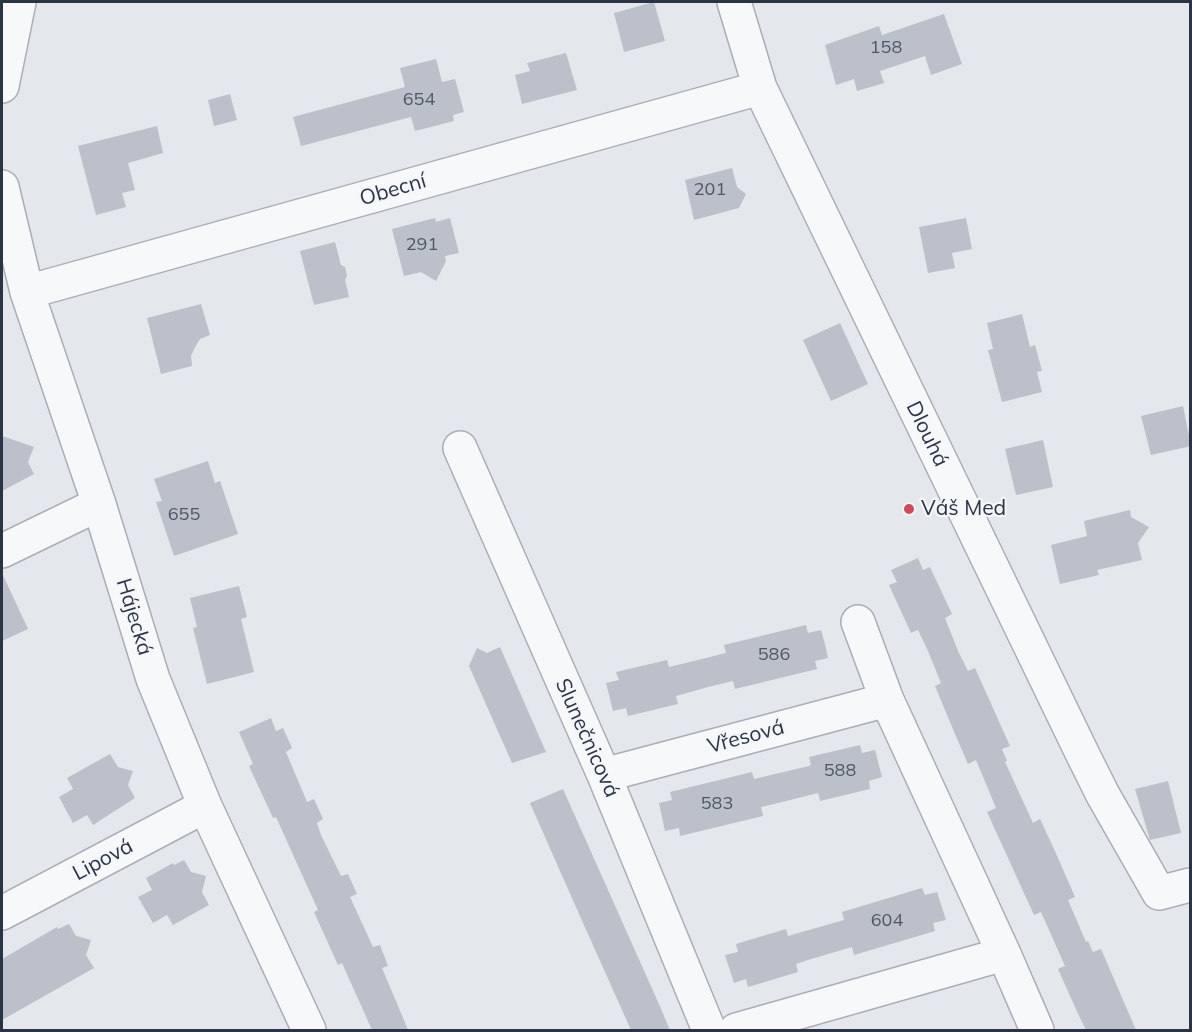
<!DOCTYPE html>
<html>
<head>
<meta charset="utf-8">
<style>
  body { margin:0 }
  #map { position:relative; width:1192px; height:1032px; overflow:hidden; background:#e4e7ec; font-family:Mulish,sans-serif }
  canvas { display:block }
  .frame { position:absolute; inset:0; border:3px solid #2b3445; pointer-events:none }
</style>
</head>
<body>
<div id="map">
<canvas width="1192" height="1032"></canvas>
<div class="frame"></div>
</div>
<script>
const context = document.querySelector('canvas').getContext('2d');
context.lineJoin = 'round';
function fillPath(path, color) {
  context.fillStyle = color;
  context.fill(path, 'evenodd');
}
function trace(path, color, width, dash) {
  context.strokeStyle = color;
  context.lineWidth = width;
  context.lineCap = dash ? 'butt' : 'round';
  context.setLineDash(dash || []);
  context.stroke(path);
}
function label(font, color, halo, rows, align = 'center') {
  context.font = font + ' Mulish,sans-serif';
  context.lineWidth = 4.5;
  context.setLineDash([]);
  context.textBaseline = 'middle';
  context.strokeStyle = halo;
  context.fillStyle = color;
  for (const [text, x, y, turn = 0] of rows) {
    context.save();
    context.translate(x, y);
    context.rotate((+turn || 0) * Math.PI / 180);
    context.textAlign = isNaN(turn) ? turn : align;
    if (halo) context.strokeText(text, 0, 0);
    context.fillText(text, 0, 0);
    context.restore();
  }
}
fillPath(new Path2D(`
  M 654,2 L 665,41 L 624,52 L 614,13 Z
  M 944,14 L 962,64 L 931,75 L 925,56 L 880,71 L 884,83 L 857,91 L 854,79 L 836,85 L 825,45 L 879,26 L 882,35 Z
  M 566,53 L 577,90 L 522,104 L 515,75 L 530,71 L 527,63 Z
  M 436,59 L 442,82 L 455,79 L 464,112 L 453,115 L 454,121 L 415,131 L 411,117 L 301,146 L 293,117 L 405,87 L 400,68 Z
  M 230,94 L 237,120 L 214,126 L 208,100 Z
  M 157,126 L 163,153 L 128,163 L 135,190 L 122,193 L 126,207 L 96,215 L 78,146 Z
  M 732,168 L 737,187 L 746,194 L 739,208 L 694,220 L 685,180 Z
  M 435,218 L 436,222 L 450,218 L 459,253 L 445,256 L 446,261 L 436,281 L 421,272 L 404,276 L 392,229 Z
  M 966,218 L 972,249 L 952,253 L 955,268 L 928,273 L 919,227 Z
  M 335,242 L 341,265 L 345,267 L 347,276 L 345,280 L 349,297 L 314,305 L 300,251 Z
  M 201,304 L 210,335 L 200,339 L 195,347 L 191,356 L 192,366 L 161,374 L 147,318 Z
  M 1022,314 L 1030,347 L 1035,345 L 1042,371 L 1037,372 L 1042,392 L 1002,402 L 988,350 L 993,349 L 987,323 Z
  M 840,323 L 868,384 L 831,401 L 803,340 Z
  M 1183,406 L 1191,446 L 1151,455 L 1141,416 Z
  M 2,436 L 34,447 L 28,462 L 34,474 L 2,491 Z
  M 1043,440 L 1053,487 L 1016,495 L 1005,449 Z
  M 208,461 L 215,483 L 220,481 L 238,534 L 174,556 L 156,502 L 162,501 L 154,479 Z
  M 1130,510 L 1131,517 L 1149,527 L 1138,543 L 1142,560 L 1097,570 L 1099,575 L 1060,584 L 1051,545 L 1087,536 L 1084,521 Z
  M 918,558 L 923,570 L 930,567 L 952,614 L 945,618 L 958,651 L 968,671 L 975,668 L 1010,746 L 1002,749 L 1007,761 L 1005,762 L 1033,823 L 1040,819 L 1054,849 L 1075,897 L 1068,900 L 1086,942 L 1088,941 L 1093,952 L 1101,949 L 1136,1030 L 1086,1030 L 1079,1016 L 1058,969 L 1065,966 L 1041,912 L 1034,915 L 987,812 L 996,808 L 976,760 L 968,764 L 955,734 L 935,686 L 941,683 L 928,651 L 918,630 L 911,633 L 889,585 L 897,582 L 891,570 Z
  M 2,573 L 28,629 L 2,641 Z
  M 239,586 L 247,617 L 241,619 L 254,672 L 207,684 L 193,628 L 197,627 L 190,598 Z
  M 806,625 L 808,633 L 821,630 L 825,644 L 828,658 L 815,661 L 817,669 L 735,689 L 733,681 L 708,687 L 676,696 L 678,704 L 628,716 L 626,708 L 613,711 L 606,683 L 619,680 L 616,672 L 667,660 L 669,667 L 694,661 L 726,653 L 724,645 Z
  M 500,647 L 546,752 L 512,763 L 469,666 L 477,648 L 487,653 Z
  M 271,718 L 276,731 L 283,728 L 292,748 L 286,752 L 307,802 L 314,799 L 323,819 L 317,823 L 321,835 L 341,876 L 348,874 L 357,894 L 350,897 L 373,947 L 380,945 L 388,966 L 382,968 L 408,1030 L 372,1030 L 342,963 L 338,965 L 314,912 L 318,910 L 276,817 L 273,818 L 249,766 L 253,764 L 239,732 Z
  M 860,745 L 862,753 L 875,750 L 882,777 L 869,781 L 870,789 L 820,801 L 818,793 L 774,804 L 761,807 L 763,816 L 680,836 L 679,828 L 665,831 L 659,803 L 672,800 L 670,792 L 752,772 L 754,779 L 809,766 L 811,765 L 809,757 Z
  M 110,754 L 118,767 L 133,771 L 128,785 L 135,798 L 93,825 L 87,815 L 73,823 L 59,797 L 73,789 L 67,778 Z
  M 1168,781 L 1181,833 L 1150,840 L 1135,789 Z
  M 563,789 L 658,1002 L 670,1030 L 631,1030 L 575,905 L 530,803 Z
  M 184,860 L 191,872 L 206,876 L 202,892 L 209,905 L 173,925 L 167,915 L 153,923 L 138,897 L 152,890 L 146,878 L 173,863 L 174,865 Z
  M 922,888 L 925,895 L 937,892 L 946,920 L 933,923 L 935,931 L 854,955 L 852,947 L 808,960 L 796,964 L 798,972 L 748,987 L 746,979 L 734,983 L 725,955 L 738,952 L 736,944 L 786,929 L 788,936 L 844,920 L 842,912 Z
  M 69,924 L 76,936 L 91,940 L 86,955 L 94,968 L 2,1020 L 2,959 L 57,927 L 58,929 Z`), '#bbc0ca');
const minor = new Path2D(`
  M 734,2 L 760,88 L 1083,755 L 1103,795 L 1159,893 L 1190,885
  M 2,86 L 19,2
  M 2,187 L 27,292 L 99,504 L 153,679 L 205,806 L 309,1030
  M 27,292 L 760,88
  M 460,448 L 604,775 L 709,1030
  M 2,551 L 99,504
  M 858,622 L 887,700 L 1004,954 L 1037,1030
  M 604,775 L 887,700
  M 2,913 L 205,806
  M 736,1030 L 1004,954`);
trace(minor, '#a9aeb7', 36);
trace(minor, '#f7f8fa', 33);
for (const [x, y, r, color] of [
  [909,509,6,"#d1495b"]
]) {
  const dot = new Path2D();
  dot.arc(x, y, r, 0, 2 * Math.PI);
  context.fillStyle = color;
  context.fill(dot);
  trace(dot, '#f4f6f9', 2);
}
label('18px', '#4f5766', null, [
  ["158",886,48],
  ["654",419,100],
  ["201",710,190],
  ["291",422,245],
  ["655",184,515],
  ["586",774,655],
  ["588",840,771],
  ["583",717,804],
  ["604",887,921]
]);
label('21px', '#2b3445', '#f4f6f9', [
  ["Obecní",393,190,-16],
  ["Dlouhá",927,434,64],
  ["Hájecká",134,617,73],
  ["Vřesová",746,737,-15],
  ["Slunečnicová",587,738,66],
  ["Lipová",103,860,-28]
]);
label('21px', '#2b3445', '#f4f6f9', [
  ["Váš Med",921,509]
], 'left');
</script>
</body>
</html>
